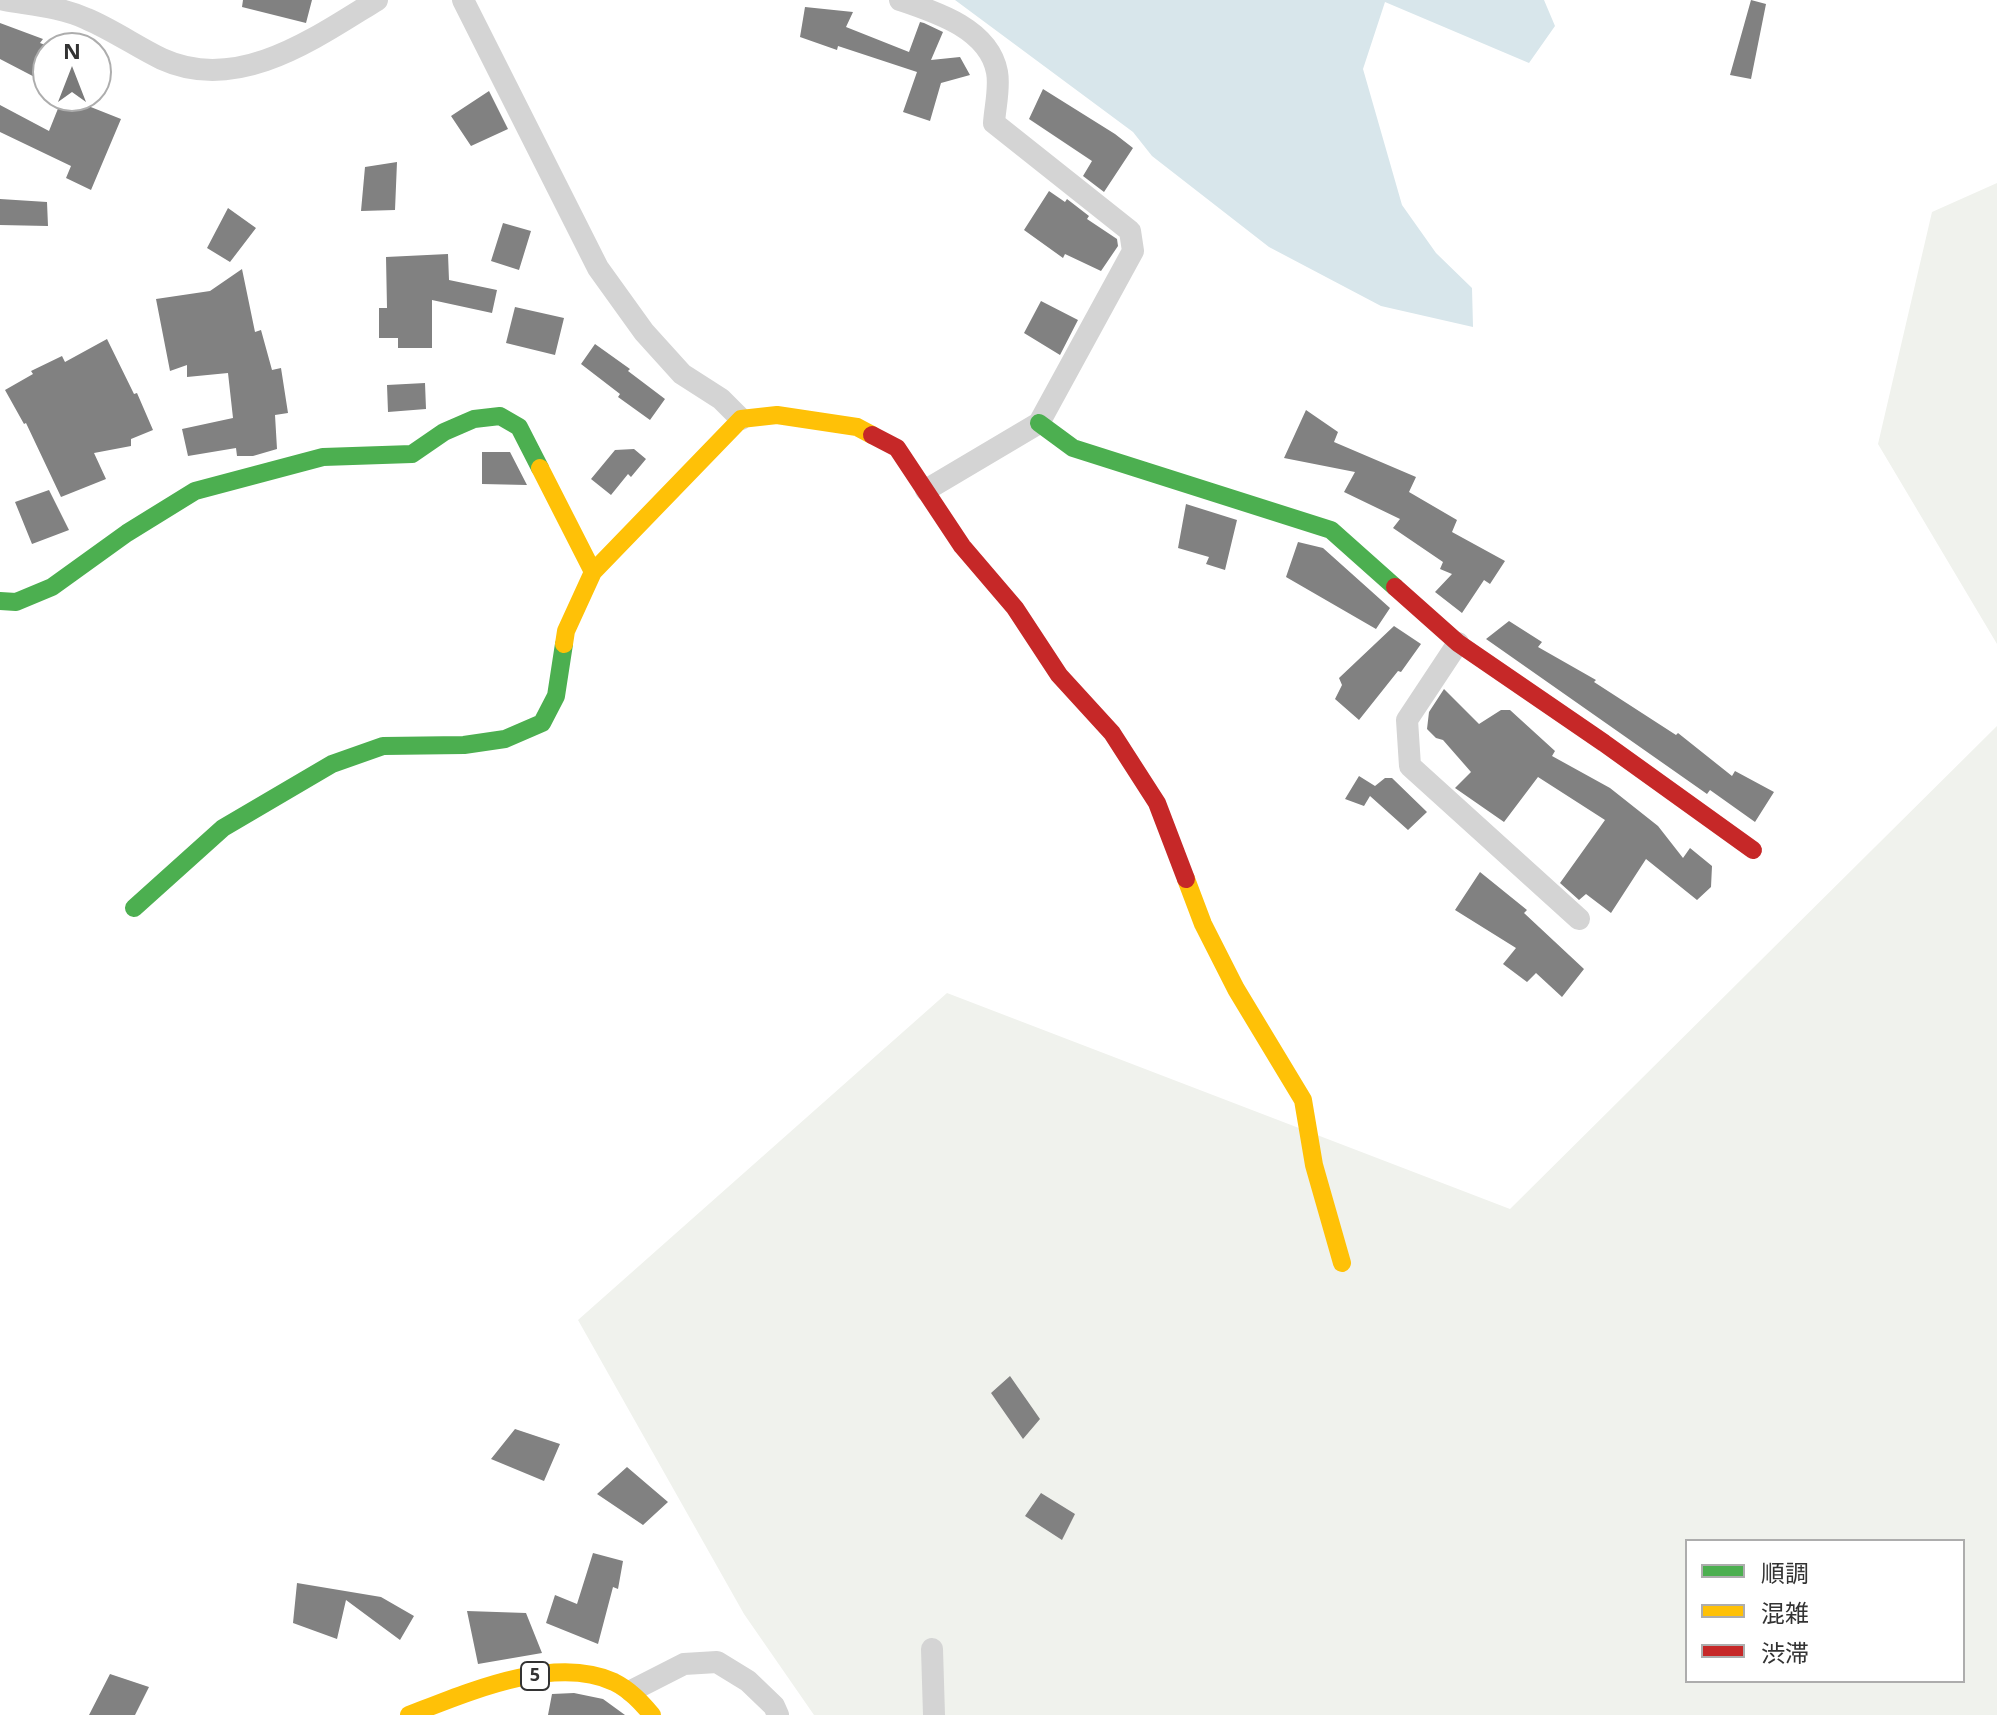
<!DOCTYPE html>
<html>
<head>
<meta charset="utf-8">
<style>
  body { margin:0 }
  #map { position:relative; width:1997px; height:1715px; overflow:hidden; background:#fff; font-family:"Open Sans","Noto Sans JP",sans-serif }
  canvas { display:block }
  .legend { position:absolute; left:1685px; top:1539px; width:280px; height:144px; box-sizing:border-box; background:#fff; border:2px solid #adadad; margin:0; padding:10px 14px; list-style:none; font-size:24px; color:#333 }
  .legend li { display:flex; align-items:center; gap:16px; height:40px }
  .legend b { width:40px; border:2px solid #adadad }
  .north { position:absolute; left:32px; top:32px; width:80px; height:80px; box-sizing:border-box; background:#fff; border:2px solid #adadad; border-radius:50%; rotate:0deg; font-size:22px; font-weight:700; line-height:32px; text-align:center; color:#333 }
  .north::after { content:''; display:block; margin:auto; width:28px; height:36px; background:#7a7a7a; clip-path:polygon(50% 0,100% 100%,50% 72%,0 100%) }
</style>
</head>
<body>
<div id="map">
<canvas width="1997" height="1715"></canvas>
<ul class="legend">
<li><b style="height:10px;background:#4caf50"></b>順調</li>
<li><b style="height:10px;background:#ffc107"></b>混雑</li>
<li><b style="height:10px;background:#c62828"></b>渋滞</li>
</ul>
<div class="north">N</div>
</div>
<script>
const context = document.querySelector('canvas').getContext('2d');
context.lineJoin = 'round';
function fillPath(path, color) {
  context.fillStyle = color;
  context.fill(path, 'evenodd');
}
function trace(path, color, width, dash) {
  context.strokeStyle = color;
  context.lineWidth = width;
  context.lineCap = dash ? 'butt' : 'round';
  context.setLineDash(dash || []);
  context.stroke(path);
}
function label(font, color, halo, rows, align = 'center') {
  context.font = font + ' "Open Sans",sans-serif';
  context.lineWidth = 8;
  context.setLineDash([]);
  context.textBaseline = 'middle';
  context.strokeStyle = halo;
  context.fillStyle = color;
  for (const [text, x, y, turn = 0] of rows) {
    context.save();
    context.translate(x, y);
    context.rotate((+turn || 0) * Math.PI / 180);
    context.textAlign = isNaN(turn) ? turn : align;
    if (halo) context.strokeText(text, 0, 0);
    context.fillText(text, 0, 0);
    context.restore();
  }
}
fillPath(new Path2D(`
  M 1997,183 L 1997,644 L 1878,444 L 1932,212 Z
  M 1997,726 L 1997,1715 L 814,1715 L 744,1614 L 578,1320 L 947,993 L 1510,1209 ZM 1687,1541 L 1963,1541 L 1963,1681 L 1687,1681 Z`), '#f0f2ed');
fillPath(new Path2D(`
  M 955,0 L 1544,0 L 1555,26 L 1529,63 L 1385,2 L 1363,69 L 1402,205 L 1436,253 L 1472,288 L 1473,327 L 1381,306 L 1269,247 L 1152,156 L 1133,132 Z`), '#d8e6eb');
fillPath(new Path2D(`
  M 243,0 L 312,0 L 306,23 L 242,7 Z
  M 1751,0 L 1766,4 L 1751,79 L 1730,75 Z
  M 805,7 L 853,12 L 846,27 L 909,52 L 920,22 L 924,23 L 943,32 L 931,60 L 960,57 L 970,75 L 941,83 L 930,121 L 903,112 L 917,72 L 838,46 L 837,50 L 800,37 Z
  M 0,23 L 43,39 L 40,43 L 48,46 L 48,84 L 0,59 Z
  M 1043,89 L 1115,134 L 1133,148 L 1104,192 L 1083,176 L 1092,161 L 1029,119 Z
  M 489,91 L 508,129 L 471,146 L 451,116 Z
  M 63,96 L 121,119 L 91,190 L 66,178 L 71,166 L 0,132 L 0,105 L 49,131 Z
  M 397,162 L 395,210 L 361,211 L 365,167 Z
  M 1049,191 L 1065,202 L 1067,199 L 1089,216 L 1087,219 L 1117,239 L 1118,246 L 1101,271 L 1065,254 L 1063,258 L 1024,230 Z
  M 0,199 L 47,202 L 48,226 L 0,225 Z
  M 228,208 L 256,228 L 230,262 L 207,248 Z
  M 503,223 L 531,231 L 519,270 L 491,261 Z
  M 448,254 L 449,280 L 497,290 L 492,313 L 432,300 L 432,348 L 398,348 L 398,338 L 379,338 L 379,308 L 387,308 L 386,257 Z
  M 242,269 L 255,332 L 261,330 L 272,370 L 281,368 L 288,413 L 275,415 L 277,449 L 253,456 L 237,456 L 236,448 L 188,456 L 182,429 L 233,418 L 228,373 L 187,377 L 187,365 L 170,371 L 156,299 L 210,291 Z
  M 1041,301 L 1078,320 L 1060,355 L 1024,333 Z
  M 515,307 L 564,318 L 555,355 L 506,343 Z
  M 107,339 L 134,394 L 137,393 L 153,430 L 131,439 L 131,446 L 94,453 L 106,479 L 61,497 L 26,423 L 24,424 L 5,390 L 33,374 L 31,371 L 62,356 L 65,362 Z
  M 595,344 L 630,369 L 628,371 L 665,399 L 650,420 L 618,397 L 620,394 L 581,364 Z
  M 425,383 L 426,409 L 388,412 L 387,385 Z
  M 1306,410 L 1338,432 L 1334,442 L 1416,477 L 1409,492 L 1457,520 L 1452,532 L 1505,561 L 1490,584 L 1484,580 L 1462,613 L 1435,592 L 1452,574 L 1440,569 L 1443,562 L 1393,528 L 1400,519 L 1344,492 L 1355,472 L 1284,458 Z
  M 634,449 L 646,459 L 631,477 L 628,474 L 611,495 L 591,479 L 615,450 Z
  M 482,452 L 510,452 L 527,485 L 482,484 Z
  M 49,490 L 69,530 L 32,544 L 15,502 Z
  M 1186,504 L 1237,520 L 1225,570 L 1206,564 L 1209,557 L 1178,548 Z
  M 1298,542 L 1323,548 L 1390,608 L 1376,629 L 1286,577 Z
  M 1509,621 L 1542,642 L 1538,647 L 1596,680 L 1594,682 L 1676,735 L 1678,733 L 1732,776 L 1735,771 L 1774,792 L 1755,822 L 1710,790 L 1707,794 L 1486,639 Z
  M 1394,626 L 1421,644 L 1401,672 L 1398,671 L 1359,720 L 1335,699 L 1342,685 L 1339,678 Z
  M 1444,689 L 1479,724 L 1501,710 L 1510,710 L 1555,751 L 1552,756 L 1610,788 L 1658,826 L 1683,858 L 1690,848 L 1712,866 L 1711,887 L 1697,900 L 1646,859 L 1611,913 L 1586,894 L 1579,900 L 1560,883 L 1605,820 L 1538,777 L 1504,822 L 1455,788 L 1471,772 L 1443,740 L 1436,738 L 1427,729 L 1429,712 Z
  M 1359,776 L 1375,786 L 1385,778 L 1392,778 L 1427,812 L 1408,830 L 1370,796 L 1364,806 L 1345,799 Z
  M 1480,872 L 1527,910 L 1524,913 L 1584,969 L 1562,997 L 1536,973 L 1527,982 L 1503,964 L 1516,948 L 1455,910 Z
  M 1010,1376 L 1040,1419 L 1023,1439 L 991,1393 Z
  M 515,1429 L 560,1444 L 544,1481 L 491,1459 Z
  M 627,1467 L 668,1502 L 643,1525 L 597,1494 Z
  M 1041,1493 L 1075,1514 L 1062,1540 L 1025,1516 Z
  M 593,1553 L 623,1561 L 618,1589 L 613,1587 L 598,1644 L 546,1623 L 555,1595 L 577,1604 Z
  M 297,1583 L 381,1597 L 414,1616 L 400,1640 L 346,1600 L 337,1639 L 293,1623 Z
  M 467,1611 L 526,1613 L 542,1653 L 478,1664 Z
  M 110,1674 L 149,1687 L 135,1715 L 89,1715 Z
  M 574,1693 L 603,1699 L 625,1715 L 548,1715 L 552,1694 Z`), '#818181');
trace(new Path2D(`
  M 4,0 C 32,5 61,7 87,19 C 113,30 137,47 162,59 C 238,94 315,38 377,0
  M 463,0 L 598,268 L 644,332 L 682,374 L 721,399 L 741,419
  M 900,0 C 936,12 989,29 997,72 C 1000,88 995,107 994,123 L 1130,231 L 1133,251 L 1039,423 L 926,490
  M 1458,643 L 1407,720 L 1410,766 L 1579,919
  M 932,1649 L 934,1715
  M 631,1691 L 684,1664 L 717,1662 L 748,1681 L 774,1706 L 778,1715`), '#d4d4d4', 22);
trace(new Path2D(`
  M 1039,423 L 1073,448 L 1331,530 L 1395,587
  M 0,601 L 16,602 L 52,587 L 127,533 L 195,491 L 323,457 L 412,454 L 444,432 L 474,419 L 500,416 L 519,427 L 540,468
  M 134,908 L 223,828 L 332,764 L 383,746 L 464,745 L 505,739 L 542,723 L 556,696 L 564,644`), '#4caf50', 18);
trace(new Path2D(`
  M 540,468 L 593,572
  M 564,644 L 566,631 L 593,572 L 741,419 L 777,415 L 857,427 L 872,435
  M 1186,879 L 1203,924 L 1236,989 L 1303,1100 L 1314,1165 L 1342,1263
  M 409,1715 C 466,1693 554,1654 614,1682 C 630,1690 641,1702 652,1715`), '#ffc107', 18);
trace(new Path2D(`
  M 872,435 L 897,448 L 962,546 L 1015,608 L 1059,675 L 1112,733 L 1157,803 L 1186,879
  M 1395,587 L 1458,643 L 1604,743 L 1753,850`), '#c62828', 18);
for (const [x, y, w] of [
  [535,1676,28]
]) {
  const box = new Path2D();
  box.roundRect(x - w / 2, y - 14, w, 28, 6);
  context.fillStyle = '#fff';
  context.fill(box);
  trace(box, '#333', 2);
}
label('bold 18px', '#333', null, [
  ["5",535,1676]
]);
</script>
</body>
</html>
